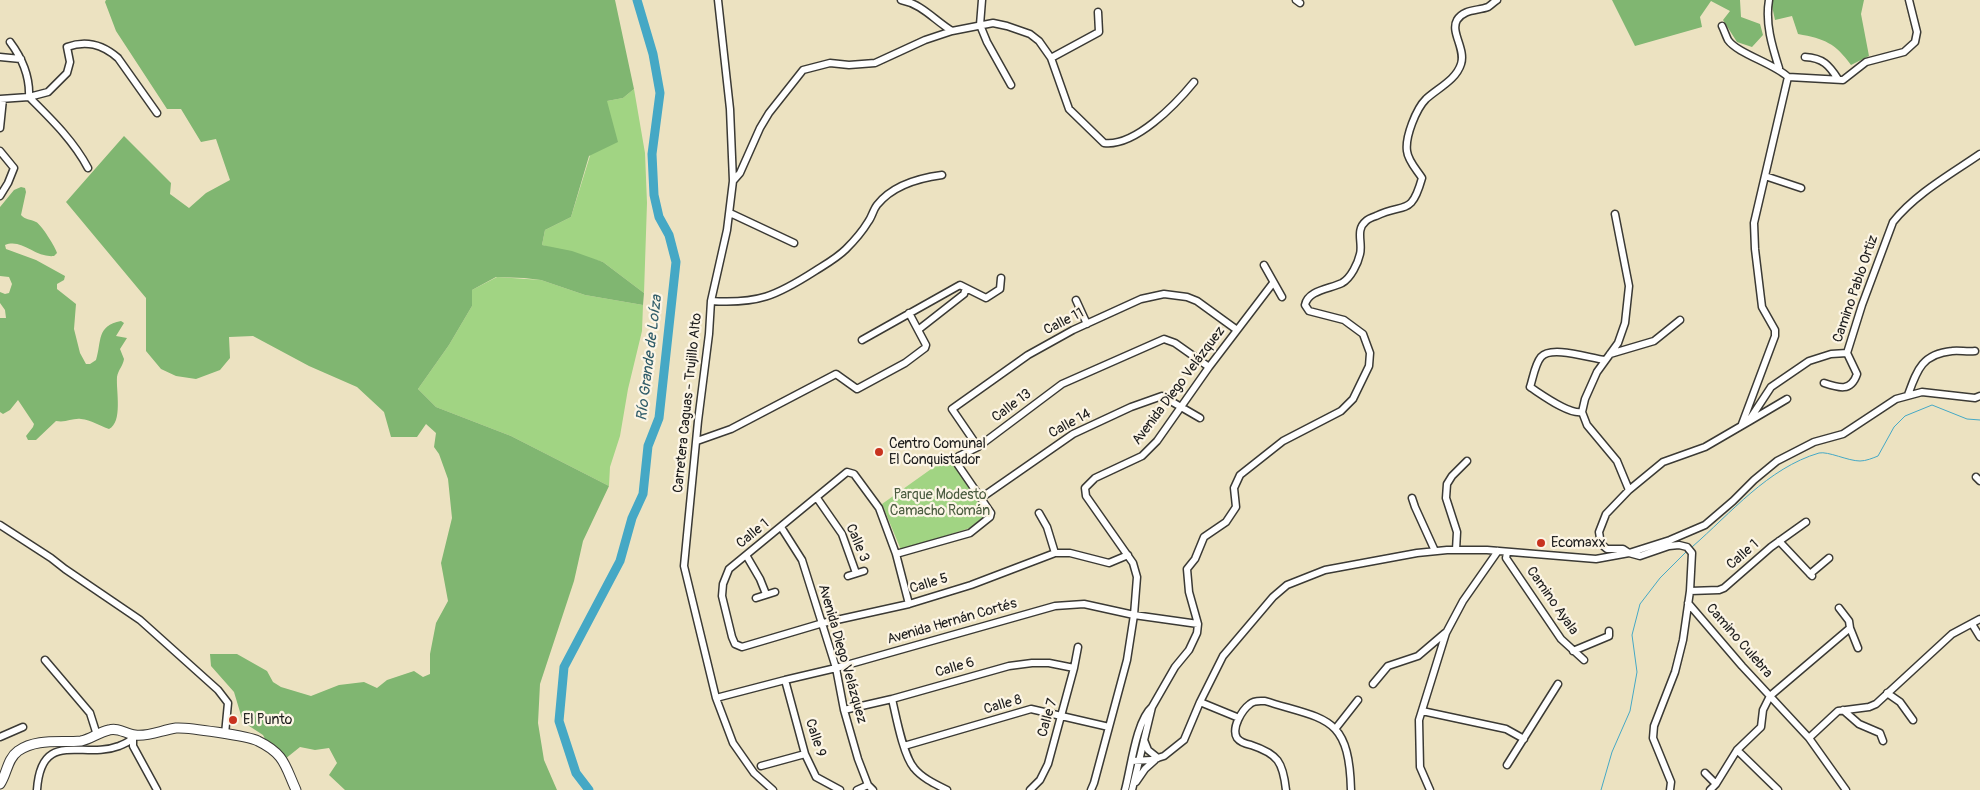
<!DOCTYPE html>
<html>
<head>
<meta charset="utf-8">
<style>
  body { margin:0 }
  canvas { display:block; background:#ece2c1 }
</style>
</head>
<body>
<canvas width="1980" height="790"></canvas>
<script>
const context = document.querySelector('canvas').getContext('2d');
context.lineJoin = 'round';
function fillPath(path, color) {
  context.fillStyle = color;
  context.fill(path, 'evenodd');
}
function trace(path, color, width, dash) {
  context.strokeStyle = color;
  context.lineWidth = width;
  context.lineCap = dash ? 'butt' : 'round';
  context.setLineDash(dash || []);
  context.stroke(path);
}
function label(font, color, halo, rows, align = 'center') {
  context.font = font + ' Pangolin,sans-serif';
  context.lineWidth = 4.5;
  context.setLineDash([]);
  context.textBaseline = 'middle';
  context.strokeStyle = halo;
  context.fillStyle = color;
  for (const [text, x, y, turn = 0] of rows) {
    context.save();
    context.translate(x, y);
    context.rotate((+turn || 0) * Math.PI / 180);
    context.textAlign = isNaN(turn) ? turn : align;
    if (halo) context.strokeText(text, 0, 0);
    context.fillText(text, 0, 0);
    context.restore();
  }
}
fillPath(new Path2D(`
  M 634,89 L 645,153 L 647,203 L 644,293 L 603,262 L 542,245 L 545,230 L 571,217 L 607,101 L 623,98 Z
  M 497,277 L 541,280 L 585,295 L 643,305 L 642,331 L 628,389 L 620,436 L 610,467 L 609,486 L 511,436 L 436,407 L 418,389 L 449,345 L 472,306 L 472,290 Z
  M 948,457 L 987,514 L 970,528 L 901,550 L 882,504 Z`), '#a1d483');
fillPath(new Path2D(`
  M 106,0 L 615,0 L 634,89 L 623,98 L 607,101 L 618,142 L 589,156 L 571,217 L 545,230 L 542,245 L 572,251 L 603,262 L 644,293 L 643,305 L 585,295 L 541,280 L 524,278 L 496,277 L 472,290 L 472,306 L 449,345 L 418,389 L 436,407 L 511,436 L 609,486 L 583,541 L 574,581 L 540,684 L 538,723 L 544,760 L 557,790 L 345,790 L 329,775 L 337,763 L 329,748 L 315,750 L 300,747 L 285,759 L 267,743 L 263,735 L 243,722 L 234,692 L 211,666 L 210,654 L 237,654 L 267,671 L 273,682 L 281,687 L 311,696 L 339,685 L 364,682 L 377,688 L 387,680 L 414,671 L 423,677 L 430,674 L 430,654 L 436,623 L 448,601 L 441,563 L 452,518 L 448,479 L 439,454 L 434,447 L 436,433 L 426,424 L 417,437 L 391,437 L 384,412 L 357,387 L 309,366 L 253,336 L 229,337 L 230,358 L 220,370 L 196,379 L 176,376 L 161,369 L 146,351 L 146,298 L 66,202 L 124,136 L 171,183 L 170,194 L 189,208 L 206,193 L 230,180 L 216,139 L 201,142 L 181,109 L 167,109 L 116,31 L 105,2 Z
  M 1612,0 L 1740,0 L 1741,17 L 1760,24 L 1763,35 L 1752,47 L 1737,42 L 1723,20 L 1730,11 L 1711,1 L 1700,17 L 1702,27 L 1635,46 Z
  M 1773,0 L 1864,0 L 1861,14 L 1869,56 L 1851,65 C 1835,43 1825,39 1798,34 L 1792,16 L 1775,20 L 1772,6 Z
  M 21,187 L 25,188 L 26,192 L 21,215 C 25,220 30,219 36,222 C 41,224 56,248 57,253 L 54,256 C 35,258 22,238 5,245 L 6,249 L 36,260 L 65,276 L 64,280 L 57,284 L 57,289 L 76,304 L 74,329 L 80,353 L 86,364 L 90,364 L 96,360 C 102,341 96,326 121,321 L 124,323 L 116,336 L 127,338 L 120,349 L 124,359 C 123,366 118,370 117,377 C 116,391 123,422 109,429 C 100,426 91,420 81,419 C 72,418 66,423 56,421 L 36,440 L 28,440 L 26,436 L 33,427 L 34,424 L 18,400 L 10,410 L 3,414 L 0,412 L 0,318 L 6,318 L 5,310 L 0,303 L 0,292 L 5,294 L 9,293 L 12,284 L 9,277 L 0,276 L 0,207 L 14,190 Z`), '#80b671');
trace(new Path2D(`
  M 1692,547 C 1731,513 1768,468 1819,453 C 1828,451 1848,461 1860,461 C 1866,461 1873,458 1878,456 L 1894,427 L 1905,416 L 1932,405 L 1967,419 L 1980,420
  M 1601,790 L 1612,752 L 1630,711 L 1637,672 L 1632,635 L 1640,604 L 1660,578 L 1686,552`), '#45a8c5', 1);
trace(new Path2D(`
  M 589,790 L 576,773 L 559,721 L 564,667 L 620,561 L 632,518 L 643,494 L 648,446 L 659,418 L 676,262 L 669,235 L 659,217 L 654,195 L 652,154 L 660,93 L 653,54 L 637,0`), '#45a8c5', 9);
const minor = new Path2D(`
  M 718,0 L 730,109 L 733,181 L 727,230 L 711,301 L 709,334 L 698,421 L 684,566 L 716,698 L 733,743 L 754,773 L 773,790
  M 901,0 C 922,4 934,20 952,31 L 993,23 L 1007,26 L 1030,34 L 1039,41 L 1051,58 L 1069,109 L 1104,143 C 1135,147 1176,104 1194,82
  M 982,0 L 980,25 L 987,42 L 1011,85
  M 1296,0 L 1300,3
  M 1769,0 C 1765,23 1772,46 1779,68
  M 1722,26 C 1724,30 1726,36 1728,40 C 1738,54 1773,63 1788,77
  M 10,42 C 22,58 30,77 29,97 C 51,119 73,140 88,168
  M 0,57 L 21,59
  M 1805,57 C 1823,58 1829,65 1838,79
  M 1051,58 L 1099,32 L 1098,12
  M 1788,77 L 1843,80 L 1866,62 L 1904,52 L 1915,42 L 1917,32 L 1909,0
  M 0,99 L 29,97 L 48,92 L 67,73 L 70,62 L 67,47 C 86,40 102,44 118,58 L 157,113
  M 0,128 L 3,99
  M 0,151 L 14,168 L 8,183 L 0,196
  M 1765,176 L 1801,188
  M 733,181 L 740,173 L 760,128 L 769,113 L 803,70 L 830,63 L 849,65 L 875,63 L 925,40 L 952,31
  M 730,213 L 794,243
  M 1615,214 L 1629,286 L 1625,323 L 1618,343 L 1597,372 L 1585,399 L 1582,412 L 1587,425 L 1617,461 L 1629,490
  M 1264,265 L 1282,297
  M 1076,300 L 1087,324
  M 711,301 C 758,304 776,296 815,271 C 826,264 837,258 846,249 C 854,241 862,232 868,222 C 872,217 873,210 877,205 C 892,186 919,178 942,175
  M 918,330 L 964,294 L 966,288
  M 862,340 L 960,285 L 986,298 L 1000,289 L 1001,278
  M 1847,353 L 1831,354 L 1809,361 L 1771,387 L 1748,422 L 1705,447 L 1663,462 L 1629,490 L 1606,514 L 1599,532 L 1601,544 L 1607,549 L 1623,549 L 1629,553 L 1670,540 L 1705,525 L 1733,501 L 1754,480 L 1777,461 L 1814,442 L 1843,434 L 1896,399 L 1922,392 L 1975,398 L 1980,396
  M 1847,353 L 1862,305 L 1893,222 C 1915,194 1951,174 1980,154
  M 1610,354 L 1654,341 L 1680,320
  M 1824,383 C 1839,388 1851,392 1857,374 L 1847,353
  M 1908,395 C 1917,370 1922,354 1952,351 C 1959,350 1967,352 1975,351
  M 1582,412 C 1569,415 1541,394 1530,387 C 1533,378 1535,364 1541,357 C 1551,345 1589,358 1605,360
  M 1748,422 L 1787,399
  M 1742,424 L 1775,336 L 1775,330 L 1762,307 L 1755,249 L 1754,223 L 1788,77
  M 697,441 L 731,429 L 836,374 L 857,389 L 905,363 L 925,348 L 926,345 L 909,313
  M 978,447 L 952,409 L 1028,355 L 1073,330 L 1141,299 L 1164,294 L 1187,297 L 1197,301 L 1237,330
  M 1976,477 L 1980,481
  M 817,498 L 842,534 L 856,573
  M 981,498 L 1073,434 L 1131,407 L 1162,396 L 1200,418
  M 1412,498 L 1415,507 L 1435,551
  M 1039,513 L 1047,527 L 1055,553
  M 0,525 L 51,558 L 65,569 L 140,620 L 218,690 L 228,703 L 225,734
  M 781,527 L 802,560 L 836,668 L 844,710 L 858,759 L 868,785 L 873,790
  M 1779,541 L 1812,576
  M 1456,550 L 1457,532 L 1446,498 L 1447,484 L 1452,476 L 1467,461
  M 1507,553 L 1506,558 L 1561,639 L 1584,660
  M 896,554 L 970,533 L 990,517 L 991,513 L 956,462 L 959,456 L 978,447 L 1062,384 L 1164,339 L 1175,343 L 1209,367
  M 746,555 L 760,579 L 766,594
  M 1810,574 L 1829,558
  M 848,576 L 864,571
  M 1690,591 L 1719,590 L 1724,588 L 1771,547 L 1806,522
  M 756,598 L 775,592
  M 1688,603 L 1742,666 L 1809,738 L 1846,790
  M 909,604 L 896,554 L 879,508 L 854,474 L 847,472 L 729,569 L 723,584 L 722,596 L 732,637 L 735,644 L 742,647 L 823,623 L 909,604 L 971,585 L 1055,553 L 1070,553 L 1109,563 L 1128,555
  M 1972,624 L 1980,637
  M 1850,628 L 1858,648
  M 1573,651 L 1609,636 L 1609,631
  M 45,660 L 90,713 L 97,735
  M 785,680 L 805,754 L 816,777 L 840,790
  M 1373,684 L 1388,666 L 1418,656 L 1445,633
  M 1887,693 L 1900,702 L 1913,720
  M 716,698 L 785,680 L 836,668 L 1055,606 L 1084,604 L 1134,615 L 1198,624
  M 892,699 C 896,716 903,755 914,768 C 922,778 935,784 947,790
  M 1200,702 L 1239,718
  M 844,710 L 892,699 L 1009,666 L 1032,663 L 1049,663 L 1074,668
  M 1843,710 L 1859,724 L 1880,733 L 1883,741
  M 1422,711 L 1506,729 L 1524,739
  M 1336,728 L 1358,700
  M 0,737 L 23,727
  M 1809,738 L 1838,711 L 1869,707 L 1876,704 L 1952,634 L 1980,619
  M 133,739 L 133,746 L 157,790
  M 1144,740 L 1148,750 L 1158,758
  M 904,746 L 1031,709 L 1109,727
  M 1737,750 L 1778,790
  M 1132,761 L 1151,760 L 1164,756 L 1184,740 L 1200,702 L 1223,656 L 1273,597 L 1287,585 L 1325,570 L 1417,553 L 1447,550 L 1487,550 L 1596,559 L 1629,553 L 1640,556 L 1669,546 L 1679,545 L 1687,547 L 1692,553 L 1690,591 L 1683,640 L 1675,672 L 1654,726 L 1653,738 L 1671,782 L 1670,790
  M 1507,765 L 1558,684
  M 761,766 L 805,754
  M 1705,773 L 1716,784
  M 1136,782 L 1145,769 L 1155,760
  M 37,790 C 41,728 83,760 119,746 C 126,743 131,741 135,735
  M 857,790 L 868,785
  M 1030,790 L 1040,780 L 1048,764 L 1074,668 L 1078,647
  M 1091,790 L 1094,783 L 1127,660 L 1134,615 L 1137,577 L 1133,563 L 1086,496 L 1085,488 L 1095,478 L 1142,456 L 1157,441 L 1209,367 L 1273,283
  M 1125,790 C 1131,768 1136,721 1152,707
  M 1132,790 L 1152,707 L 1175,667 L 1189,650 L 1197,633 L 1198,624 L 1189,592 L 1187,569 L 1195,559 L 1204,537 L 1226,522 L 1236,507 L 1234,488 L 1240,475 L 1283,441 L 1341,411 L 1353,399 L 1369,366 L 1370,353 L 1363,334 L 1344,320 L 1309,311 L 1305,305 C 1308,290 1330,289 1342,283 C 1351,278 1358,263 1360,254 C 1363,243 1355,230 1366,221 C 1368,219 1373,217 1376,216 C 1405,202 1411,217 1422,178 C 1417,170 1408,161 1407,151 C 1405,137 1416,109 1426,99 C 1438,88 1456,80 1461,64 C 1466,49 1450,32 1457,20 C 1464,9 1477,11 1488,7 C 1491,5 1494,2 1497,0
  M 1286,790 C 1283,762 1278,754 1251,745 C 1246,744 1240,742 1237,738 C 1231,728 1242,710 1250,704 C 1254,700 1260,701 1265,701 C 1326,720 1349,715 1351,790
  M 1430,790 L 1420,767 L 1419,720 L 1446,633 L 1463,601 L 1498,551
  M 1710,790 L 1716,784 L 1737,750 L 1761,727 L 1763,710 L 1770,696 L 1850,628 L 1849,621 L 1839,608`);
const major = new Path2D(`
  M 0,784 C 7,774 7,759 18,751 C 37,738 60,743 81,741 C 91,739 99,732 109,730 C 118,727 126,734 135,735 C 148,737 162,730 176,728 C 186,727 249,736 258,741 C 285,754 285,766 296,790`);
trace(minor, '#3b3a35', 9);
trace(major, '#3b3a35', 11);
trace(minor, '#fff', 6);
trace(major, '#fff', 9);
for (const [x, y, r, color] of [
  [879,452,5,"#c8321e"],
  [1541,543,5,"#c8321e"],
  [233,720,5,"#c8321e"]
]) {
  const dot = new Path2D();
  dot.arc(x, y, r, 0, 2 * Math.PI);
  context.fillStyle = color;
  context.fill(dot);
  trace(dot, '#fcf5e5', 2);
}
label('14px', '#1c1c1c', '#fcf5e5', [
  ["Camino Pablo Ortiz",1856,289,-71],
  ["Calle 11",1064,322,-27],
  ["Avenida Diego Velázquez",1179,386,-53],
  ["Carretera Caguas - Trujillo Alto",688,403,-84],
  ["Calle 13",1012,406,-37],
  ["Calle 14",1070,424,-29],
  ["Calle 1",753,534,-39],
  ["Calle 3",857,543,67],
  ["Calle 1",1743,555,-41],
  ["Calle 5",929,584,-17],
  ["Camino Ayala",1552,601,55],
  ["Avenida Hernán Cortés",952,622,-16],
  ["Camino Culebra",1739,641,49],
  ["Avenida Diego Velázquez",842,654,74],
  ["Calle 6",955,668,-16],
  ["Calle 8",1003,705,-16],
  ["Calle 7",1048,718,-74],
  ["Calle 9",815,738,72]
]);
label('14px', '#1c1c1c', '#fcf5e5', [
  ["Centro Comunal",889,444],
  ["El Conquistador",889,460],
  ["Ecomaxx",1551,543],
  ["El Punto",243,720]
], 'left');
label('14px', '#4b5c40', '#fcf5e5', [
  ["Parque Modesto",940,495],
  ["Camacho Román",940,511]
]);
label('italic 15px', '#2e5b68', '#fcf5e5', [
  ["Río Grande de Loíza",650,358,-83]
]);
</script>
</body>
</html>
